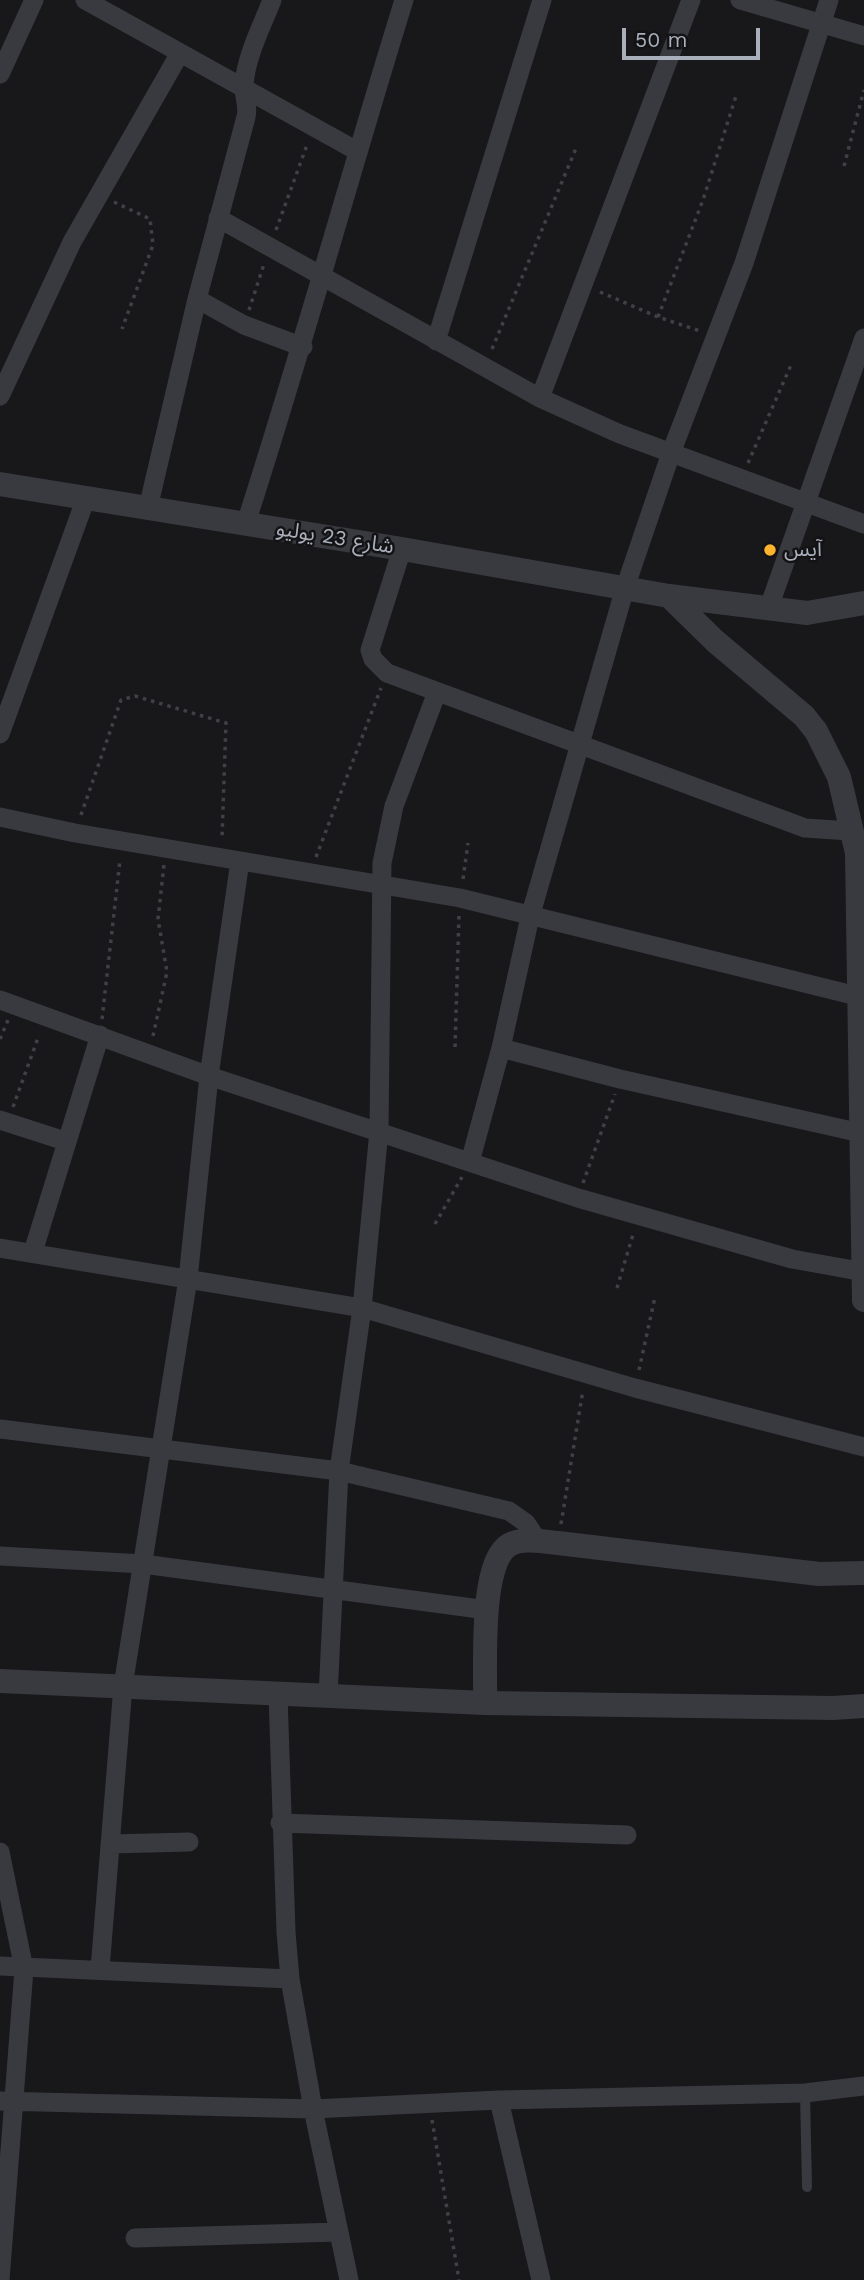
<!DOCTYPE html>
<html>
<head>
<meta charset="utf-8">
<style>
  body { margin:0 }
  #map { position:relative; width:864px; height:2280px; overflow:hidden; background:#18181a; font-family:"Work Sans",sans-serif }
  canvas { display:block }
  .scale { position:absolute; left:622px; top:28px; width:138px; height:32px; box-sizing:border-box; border:4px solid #a9afbb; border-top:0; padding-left:9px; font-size:21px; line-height:24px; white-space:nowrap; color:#a9afbb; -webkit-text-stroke:5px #131315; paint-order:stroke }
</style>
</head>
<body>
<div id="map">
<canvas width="864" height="2280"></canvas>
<div class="scale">50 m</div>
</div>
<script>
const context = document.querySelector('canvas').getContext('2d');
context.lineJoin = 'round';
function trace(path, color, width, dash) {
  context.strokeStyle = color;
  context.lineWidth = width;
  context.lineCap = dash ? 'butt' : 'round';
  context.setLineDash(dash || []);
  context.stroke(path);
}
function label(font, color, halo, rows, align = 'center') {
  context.font = font + ' "Work Sans","Noto Sans Arabic",sans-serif';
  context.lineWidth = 5;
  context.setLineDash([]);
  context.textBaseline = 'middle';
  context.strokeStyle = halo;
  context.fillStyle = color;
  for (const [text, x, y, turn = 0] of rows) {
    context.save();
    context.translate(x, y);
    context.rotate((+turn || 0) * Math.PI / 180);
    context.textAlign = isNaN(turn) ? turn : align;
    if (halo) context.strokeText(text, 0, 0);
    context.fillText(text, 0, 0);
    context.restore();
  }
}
trace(new Path2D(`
  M 844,166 L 864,90
  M 114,202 L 150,219 L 153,245 L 122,329
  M 276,230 L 307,145
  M 600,292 L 658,317 L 700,331
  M 249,310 L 264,264
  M 658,317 L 703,200 L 736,96
  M 492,349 L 577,146
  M 748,463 L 791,365
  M 81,815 L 121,700 L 135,696 L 226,723 L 222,838
  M 316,857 L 381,688
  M 463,879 L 468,843
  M 102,1019 L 120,860
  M 153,1036 L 167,972 L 158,919 L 164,865
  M 0,1039 L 8,1020
  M 455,1047 L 459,915
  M 13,1107 L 39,1035
  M 583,1183 L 615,1094
  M 435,1224 L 462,1177
  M 617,1288 L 634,1231
  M 639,1370 L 655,1297
  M 561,1524 L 583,1390
  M 432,2120 L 459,2280`), '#3f4146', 3.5, [3.5, 5]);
trace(new Path2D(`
  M 805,2093 L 807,2187`), '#393a3f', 10);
trace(new Path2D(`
  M 85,0 L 357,151
  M 740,0 L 864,36
  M 0,74 L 34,0
  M 218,218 L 540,398 L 620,434 L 864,524
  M 197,299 L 244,325 L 303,347
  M 436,341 L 542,0
  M 0,396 L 72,242 L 180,53
  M 540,398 L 691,0
  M 148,508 L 197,299 L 246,117 C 249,105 243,96 244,85 C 246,56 262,26 272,0
  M 246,523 C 302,350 350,174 404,0
  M 402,549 L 370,650 L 373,659 L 387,673 L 805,828 L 850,831
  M 768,610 L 864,338
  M 0,734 L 86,498
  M 0,817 L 75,833 L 460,898 L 861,997
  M 0,1000 L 209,1076 L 578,1198 L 792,1259 L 864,1272
  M 501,1048 L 620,1079 L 861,1133
  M 0,1120 L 65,1141
  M 470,1162 L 501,1048 L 530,917 L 625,588 L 671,453 L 744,263 L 829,0
  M 0,1248 L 362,1308 L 635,1388 L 864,1447
  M 33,1252 L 100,1035
  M 0,1429 L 339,1471 L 509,1511 L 526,1523 L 538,1541
  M 0,1556 L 143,1564 L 487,1610
  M 278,1695 L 286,1932 L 290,1979 L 313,2109 L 499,2100 L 805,2093 L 864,2086
  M 328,1696 L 339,1471 L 362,1308 L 379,1131 L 382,863 L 394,806 L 437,692
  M 280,1823 L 627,1835
  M 110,1844 L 189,1842
  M 0,1852 L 24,1969 L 0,2280
  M 0,1966 L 290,1979
  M 100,1969 L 123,1686 L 188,1279 L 209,1076 L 240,861
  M 499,2100 L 541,2280
  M 0,2101 L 313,2109 L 349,2280
  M 135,2238 L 338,2232`), '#393a3f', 19);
trace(new Path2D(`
  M 0,484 L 402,549 L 669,596 L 807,613 L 864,603
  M 669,596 L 715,641 L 804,716 L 816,731 L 839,777 L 857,853 L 864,1300
  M 0,1681 L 485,1703 L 833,1708 L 864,1706
  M 485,1703 C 486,1670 479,1562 509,1545 C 523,1537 543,1542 558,1543 L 819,1574 L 864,1573`), '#393a3f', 24);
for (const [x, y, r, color] of [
  [770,550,7,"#fcb32e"]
]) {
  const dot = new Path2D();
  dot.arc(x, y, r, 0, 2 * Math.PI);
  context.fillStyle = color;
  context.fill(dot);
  trace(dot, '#131315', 2.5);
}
label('21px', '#a9afbb', '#131315', [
  ["شارع 23 يوليو",335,538,9]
]);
label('21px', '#a9afbb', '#131315', [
  ["آيس",784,550]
], 'left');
</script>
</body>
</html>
